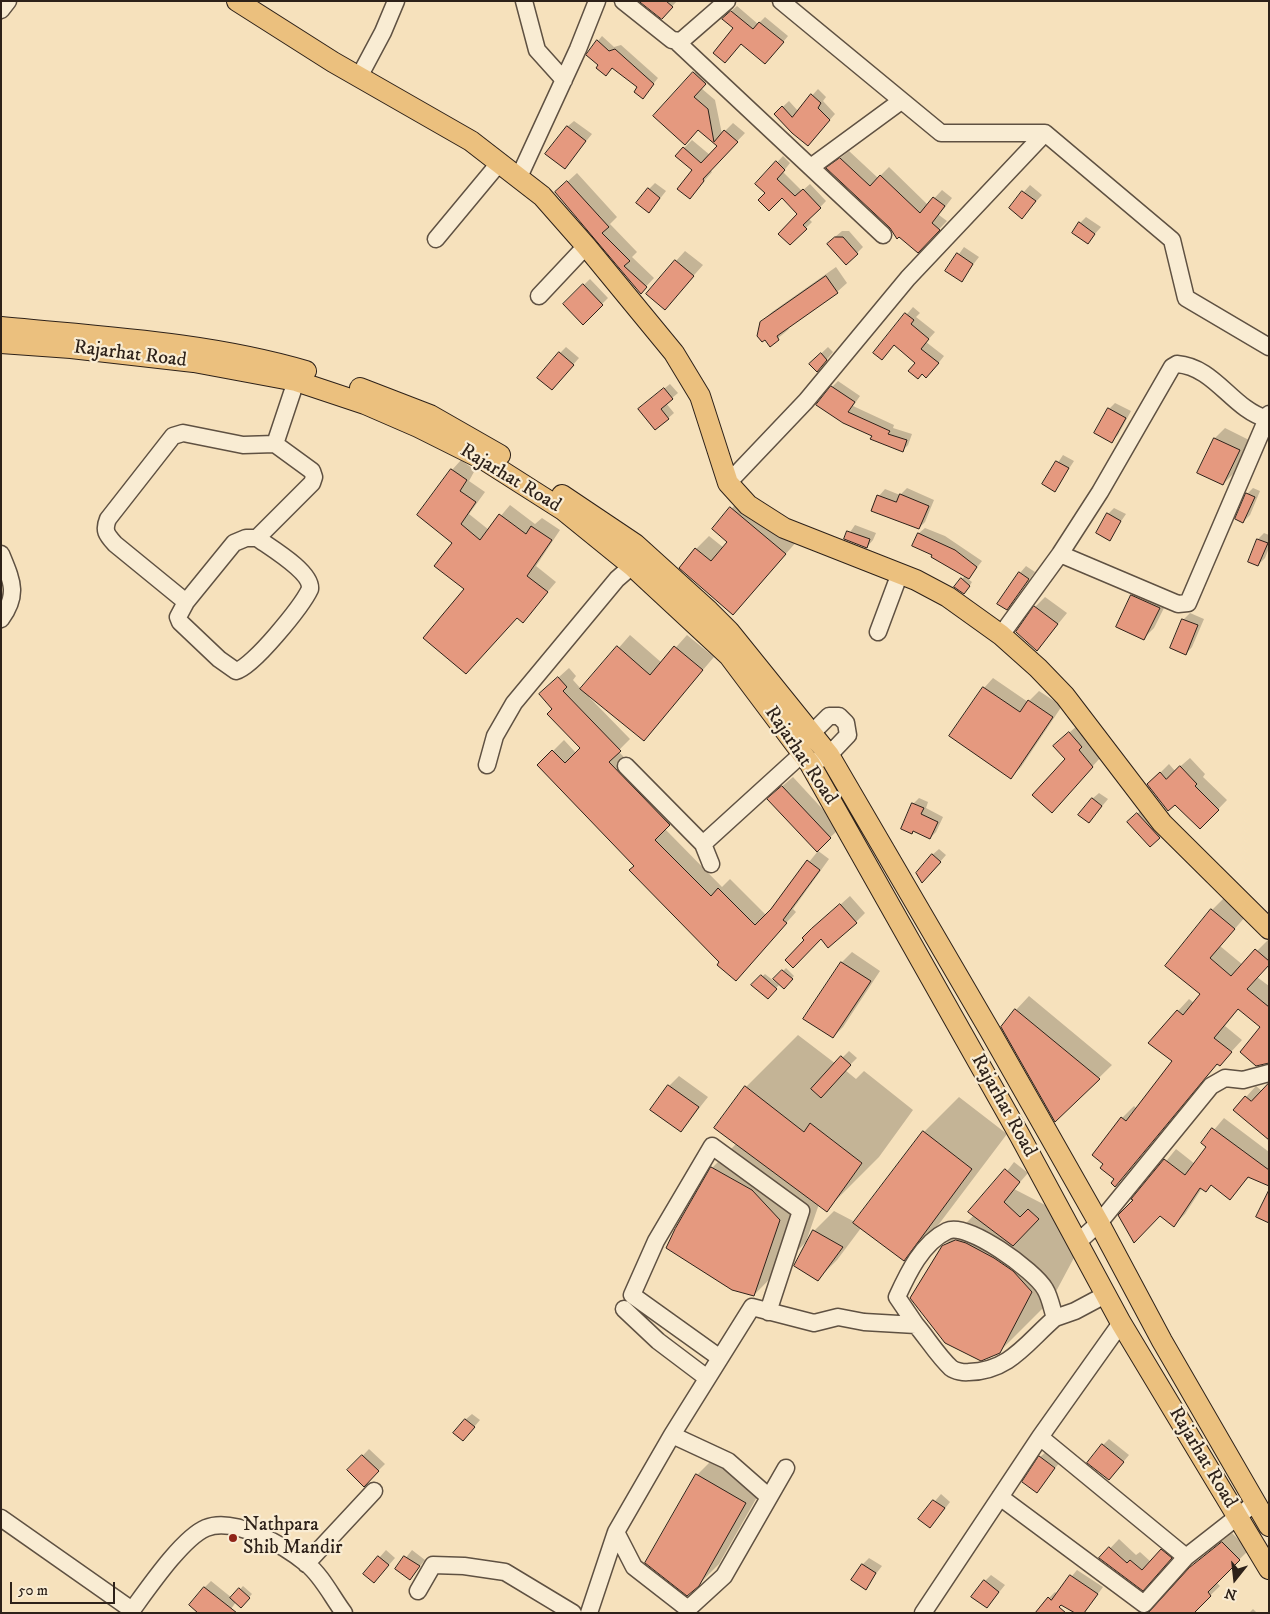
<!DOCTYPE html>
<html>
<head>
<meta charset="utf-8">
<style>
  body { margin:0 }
  #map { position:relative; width:1270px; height:1614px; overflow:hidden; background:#f6e1bc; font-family:"IM FELL DW Pica",serif }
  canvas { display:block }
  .frame { position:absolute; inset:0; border:2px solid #2d2119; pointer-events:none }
  .north { position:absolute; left:1210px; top:1554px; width:50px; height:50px; -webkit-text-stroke:4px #f9ecd3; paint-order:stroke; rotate:196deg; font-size:14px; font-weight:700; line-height:20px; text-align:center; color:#2d2119 }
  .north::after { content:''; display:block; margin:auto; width:18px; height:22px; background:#2d2119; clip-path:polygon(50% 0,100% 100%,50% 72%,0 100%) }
  .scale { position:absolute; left:10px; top:1582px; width:105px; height:22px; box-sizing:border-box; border:2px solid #2d2119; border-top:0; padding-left:6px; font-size:15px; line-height:18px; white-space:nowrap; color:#2d2119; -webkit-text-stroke:4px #f9ecd3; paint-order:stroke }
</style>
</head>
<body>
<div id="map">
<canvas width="1270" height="1614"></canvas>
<div class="frame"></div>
<div class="north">N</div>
<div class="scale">50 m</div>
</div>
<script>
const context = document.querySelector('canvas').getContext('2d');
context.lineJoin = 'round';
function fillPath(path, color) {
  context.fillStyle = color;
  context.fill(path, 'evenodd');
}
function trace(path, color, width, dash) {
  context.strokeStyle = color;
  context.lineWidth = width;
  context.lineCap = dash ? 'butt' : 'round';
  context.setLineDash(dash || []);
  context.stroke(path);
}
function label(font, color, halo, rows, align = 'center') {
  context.font = font + ' "IM FELL DW Pica",serif';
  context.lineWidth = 4.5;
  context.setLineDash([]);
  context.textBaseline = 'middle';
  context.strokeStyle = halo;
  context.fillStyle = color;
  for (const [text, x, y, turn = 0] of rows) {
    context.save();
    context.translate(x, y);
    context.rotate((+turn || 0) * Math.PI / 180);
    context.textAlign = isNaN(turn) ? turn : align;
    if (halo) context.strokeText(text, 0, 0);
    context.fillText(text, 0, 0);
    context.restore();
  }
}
fillPath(new Path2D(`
  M 641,1 L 677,1 L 668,11 Z
  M 737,6 L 758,24 L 765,17 L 788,36 L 771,57 L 741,43 L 729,13 Z
  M 602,36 L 614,47 L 621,45 L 658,78 L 643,97 L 639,86 L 613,67 L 606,74 L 600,65 L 598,41 Z
  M 702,65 L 713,75 L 701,88 L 715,100 L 722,134 L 733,123 L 745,133 L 710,170 L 712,172 L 690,197 L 693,170 L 684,148 L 692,140 L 710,155 L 718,146 L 699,129 L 685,143 L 694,73 Z
  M 818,89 L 826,97 L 823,101 L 835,114 L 814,138 L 775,114 L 789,101 L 798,111 Z
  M 574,121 L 592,134 L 565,167 L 567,127 Z
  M 849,151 L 878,178 L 889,167 L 928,205 L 942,190 L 952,198 L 939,215 L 947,221 L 918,251 L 828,168 Z
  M 783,156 L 790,163 L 783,172 L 802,191 L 810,184 L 826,201 L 809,219 L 812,222 L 790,244 L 799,214 L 782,196 L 757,184 Z
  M 577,173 L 617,217 L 610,224 L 637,252 L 632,257 L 654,278 L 641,292 L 565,184 Z
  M 655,183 L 666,191 L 655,205 L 649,189 Z
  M 1030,185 L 1042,195 L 1022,217 L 1010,208 Z
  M 1086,217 L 1101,227 L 1087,243 L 1080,223 Z
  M 842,231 L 849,231 L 863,247 L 857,253 L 835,237 Z
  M 964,247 L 979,257 L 961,280 L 947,271 Z
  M 685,251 L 703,265 L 665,308 L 676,261 Z
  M 836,267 L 847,283 L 837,292 L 787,327 L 789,329 L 770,345 L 762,322 L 772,312 Z
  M 590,279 L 608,298 L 583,323 L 564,304 Z
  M 913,307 L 920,313 L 916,317 L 935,332 L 926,342 L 944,356 L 933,370 L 917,363 L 895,344 L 874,353 Z
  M 566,347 L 579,358 L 558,382 L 560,353 Z
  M 828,347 L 833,352 L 823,364 L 810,364 Z
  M 838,381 L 860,396 L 853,406 L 894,425 L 893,428 L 912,434 L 908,445 L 903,450 L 844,422 L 832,387 Z
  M 670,384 L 678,393 L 666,403 L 674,413 L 656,429 L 645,404 Z
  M 1115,403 L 1131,411 L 1118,435 L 1112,441 L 1109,409 Z
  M 1225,428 L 1249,440 L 1233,474 L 1223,484 L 1199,472 L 1215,438 Z
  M 1063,455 L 1074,461 L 1055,490 L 1044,484 Z
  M 461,460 L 475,470 L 469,481 L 485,492 L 469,514 L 489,530 L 510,505 L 535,524 L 542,518 L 560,530 L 536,566 L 556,582 L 523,621 L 465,589 L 454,543 L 452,470 Z
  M 907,488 L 934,500 L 925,522 L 919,528 L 873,510 L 879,496 L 885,489 L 900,495 Z
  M 1253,488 L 1260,491 L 1250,515 L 1243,522 L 1247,494 Z
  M 745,494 L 798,540 L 733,614 L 696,549 L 709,536 L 724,548 L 729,542 L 713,529 Z
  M 1114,508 L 1126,514 L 1109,539 L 1108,514 Z
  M 855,525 L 876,533 L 873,540 L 867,547 L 846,538 Z
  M 925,528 L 945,536 L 982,561 L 968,579 L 972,582 L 967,590 L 962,579 L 965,576 L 934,554 L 914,545 L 919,533 Z
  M 1264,533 L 1269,535 L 1269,548 L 1265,558 L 1258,565 L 1258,539 Z
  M 1026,566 L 1035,572 L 1006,609 L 1020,573 Z
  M 1142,586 L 1169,598 L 1154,628 L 1144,638 L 1132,596 Z
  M 1045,597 L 1067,613 L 1037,650 L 1035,607 Z
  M 1190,613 L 1204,619 L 1192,647 L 1186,654 L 1183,620 Z
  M 630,635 L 662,663 L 687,635 L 714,657 L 644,739 L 590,695 L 589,697 L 630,739 L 618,751 L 680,814 L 665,829 L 722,887 L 730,879 L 766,915 L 818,851 L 779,789 L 793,777 L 840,828 L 817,850 L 829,859 L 793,909 L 796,912 L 736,979 L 636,866 L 539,765 L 564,740 L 576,753 L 582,748 L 540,694 L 569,668 L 576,676 L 573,680 L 582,690 Z
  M 993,678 L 1028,702 L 1039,691 L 1062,706 L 1021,767 L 1011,777 L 984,688 Z
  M 1078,725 L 1090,738 L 1087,741 L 1100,758 L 1060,803 L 1066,759 L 1063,738 Z
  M 1190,758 L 1205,774 L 1203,777 L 1227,800 L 1200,828 L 1175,803 L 1149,784 L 1169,764 L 1175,771 Z
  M 1099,793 L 1108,799 L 1089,822 L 1092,799 Z
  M 919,798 L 928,802 L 926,808 L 943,817 L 936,832 L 930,838 L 914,830 L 912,833 L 902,829 L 913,804 Z
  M 1144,807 L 1165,831 L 1159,837 L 1129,822 Z
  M 939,849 L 946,855 L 929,875 L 932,855 Z
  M 850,896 L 865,913 L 856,922 L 828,946 L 821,938 L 806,940 L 813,929 Z
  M 1224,898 L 1245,917 L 1220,946 L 1243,965 L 1269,939 L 1269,964 L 1257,977 L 1269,986 L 1269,1062 L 1262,1027 L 1239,1008 L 1225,1026 L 1242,1040 L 1220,1064 L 1218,1063 L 1115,1185 L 1122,1118 L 1134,1106 L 1137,1109 L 1174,1061 L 1178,1011 L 1189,999 L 1194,1003 L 1202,993 L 1212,910 Z
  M 852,952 L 880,971 L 843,1027 L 833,1037 L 805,1019 L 842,962 Z
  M 786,968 L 794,976 L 784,987 L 775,979 Z
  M 765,974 L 779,985 L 768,997 L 753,985 Z
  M 1029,996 L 1112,1065 L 1056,1120 L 1016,1010 Z
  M 798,1035 L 836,1064 L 849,1051 L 857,1058 L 845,1070 L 856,1079 L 864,1071 L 913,1110 L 879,1157 L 826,1210 L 819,1204 L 806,1242 L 754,1295 L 712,1168 L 737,1143 L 746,1087 Z
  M 679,1076 L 708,1097 L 681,1131 L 669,1086 Z
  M 1256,1086 L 1262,1091 L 1269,1138 L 1246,1097 Z
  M 959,1097 L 1007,1134 L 939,1224 L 904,1260 L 861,1228 L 837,1260 L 817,1280 L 795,1266 L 814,1231 L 834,1211 L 855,1222 L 924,1132 Z
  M 1224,1118 L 1269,1152 L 1269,1185 L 1249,1177 L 1230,1198 L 1211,1184 L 1202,1188 L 1185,1214 L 1174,1225 L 1135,1200 L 1176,1149 L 1195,1164 L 1208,1147 L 1203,1143 Z
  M 1014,1162 L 1028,1173 L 1014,1189 L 1047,1206 L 1084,1239 L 1052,1299 L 999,1352 L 943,1247 L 974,1215 Z
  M 472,1414 L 480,1420 L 469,1433 L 465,1420 Z
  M 1109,1439 L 1129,1455 L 1115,1472 L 1103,1445 Z
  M 369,1449 L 385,1464 L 364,1485 L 349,1470 Z
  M 1047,1451 L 1061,1461 L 1036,1491 L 1040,1457 Z
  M 717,1455 L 765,1483 L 719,1564 L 698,1585 L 697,1475 Z
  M 941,1494 L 950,1502 L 936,1520 L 920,1519 Z
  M 1232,1533 L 1249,1550 L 1216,1582 L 1220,1586 L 1192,1613 L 1148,1613 L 1200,1559 Z
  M 1119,1539 L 1136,1555 L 1140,1552 L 1151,1562 L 1171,1542 L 1179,1549 L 1151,1580 L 1101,1558 Z
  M 386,1550 L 395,1558 L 374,1582 L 365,1574 Z
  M 412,1550 L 425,1560 L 410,1578 L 397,1569 Z
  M 869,1558 L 882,1566 L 865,1588 L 863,1564 Z
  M 1077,1570 L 1103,1587 L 1084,1613 L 1074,1613 L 1062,1603 L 1054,1613 L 1049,1598 L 1055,1592 L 1057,1594 Z
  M 991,1575 L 1005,1585 L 987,1607 L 985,1581 Z
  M 211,1581 L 232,1598 L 243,1586 L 252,1594 L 241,1606 L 236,1602 L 228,1613 L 204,1588 Z
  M 1253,1609 L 1257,1613 L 1249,1613 Z`), '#0003');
const building = new Path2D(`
  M 639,1 L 666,1 L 673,7 L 662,19 Z
  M 731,11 L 753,29 L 759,22 L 784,42 L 765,64 L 741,44 L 725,63 L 713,53 L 733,28 L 722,19 Z
  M 597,40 L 609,51 L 615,49 L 654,84 L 643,99 L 634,92 L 637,87 L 612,68 L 606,76 L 596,68 L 598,65 L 586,55 Z
  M 693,72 L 706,84 L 694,97 L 708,109 L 714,142 L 724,130 L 738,142 L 703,179 L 704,181 L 690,199 L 677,189 L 692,170 L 675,156 L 683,147 L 701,163 L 717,146 L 698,130 L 685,145 L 653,116 Z
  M 811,94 L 821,103 L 818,108 L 830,120 L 808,146 L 792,133 L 774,114 L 782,106 L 792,117 Z
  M 567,126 L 586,141 L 565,169 L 545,154 Z
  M 840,158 L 870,186 L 880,175 L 920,213 L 933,197 L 945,206 L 932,223 L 940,230 L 918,253 L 899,237 L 897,239 L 890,228 L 826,168 Z
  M 776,161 L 785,170 L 777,179 L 795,196 L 803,189 L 821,208 L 803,225 L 807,229 L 790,245 L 778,234 L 797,214 L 782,198 L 769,211 L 758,200 L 765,193 L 755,184 Z
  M 567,181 L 609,227 L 602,233 L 630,261 L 624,266 L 647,287 L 641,294 L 555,192 Z
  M 648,188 L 660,198 L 649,213 L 636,203 Z
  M 1022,191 L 1036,201 L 1022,219 L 1009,208 Z
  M 1079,222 L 1095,234 L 1088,244 L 1072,233 Z
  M 835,237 L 843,237 L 858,254 L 846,265 L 827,244 Z
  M 957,253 L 973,264 L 962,282 L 945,271 Z
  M 675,260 L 694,276 L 665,310 L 646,294 Z
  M 826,276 L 838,293 L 777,336 L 779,340 L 770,347 L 765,340 L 762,342 L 757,336 L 760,322 Z
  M 583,284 L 603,305 L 583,325 L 563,304 Z
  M 905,313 L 914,320 L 911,324 L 929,339 L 921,349 L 939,363 L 926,378 L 922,374 L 918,379 L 908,371 L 915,363 L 894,345 L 882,360 L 873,353 Z
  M 559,352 L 574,365 L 552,390 L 537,378 Z
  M 821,353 L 827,360 L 817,372 L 809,364 Z
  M 831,386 L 855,402 L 848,412 L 890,431 L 888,434 L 907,440 L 903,452 L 870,439 L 872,436 L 843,423 L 816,405 Z
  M 664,388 L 673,399 L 661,409 L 669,419 L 655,430 L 638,409 Z
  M 1108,408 L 1126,418 L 1112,443 L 1094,433 Z
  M 1214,438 L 1240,450 L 1223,485 L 1197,473 Z
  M 1056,461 L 1069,468 L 1055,492 L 1042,484 Z
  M 451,469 L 467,480 L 460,491 L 476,502 L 461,524 L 480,540 L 499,514 L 526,534 L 531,526 L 552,540 L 527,576 L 548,592 L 523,623 L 517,618 L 466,674 L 423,638 L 464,589 L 434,566 L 452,543 L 417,515 Z
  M 1246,493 L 1255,497 L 1243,523 L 1235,519 Z
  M 900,494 L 929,506 L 919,529 L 871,511 L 877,495 L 896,502 Z
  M 730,507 L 786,554 L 733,615 L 679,568 L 695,548 L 711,561 L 727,542 L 712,529 Z
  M 1107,513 L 1121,521 L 1110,541 L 1096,533 Z
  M 847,531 L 870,539 L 867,548 L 844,539 Z
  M 918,533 L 955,550 L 977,567 L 969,579 L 931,557 L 932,555 L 912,546 Z
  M 1257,539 L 1268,543 L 1258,566 L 1248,562 Z
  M 1019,572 L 1029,579 L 1007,610 L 997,604 Z
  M 961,578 L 970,586 L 964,594 L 954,587 Z
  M 1131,595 L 1160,608 L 1144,640 L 1116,627 Z
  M 1034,606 L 1058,624 L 1037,651 L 1016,632 Z
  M 1182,619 L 1198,625 L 1186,655 L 1170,648 Z
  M 617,646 L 650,675 L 674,646 L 703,670 L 644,741 L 580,689 Z
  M 558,677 L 567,687 L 563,691 L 621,751 L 609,762 L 670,825 L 655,840 L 711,896 L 718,888 L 755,925 L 771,909 L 807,860 L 820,870 L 783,920 L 787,923 L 736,981 L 717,965 L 719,962 L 629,870 L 634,866 L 537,765 L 552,750 L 565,763 L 580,748 L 547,714 L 552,709 L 539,694 Z
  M 983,687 L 1020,712 L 1028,700 L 1053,717 L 1011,779 L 949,736 Z
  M 1069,732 L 1082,747 L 1079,750 L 1093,767 L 1052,813 L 1032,795 L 1065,759 L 1053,746 Z
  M 1180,766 L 1197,784 L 1195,786 L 1219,810 L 1200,829 L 1175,805 L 1168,811 L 1147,784 L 1160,772 L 1166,779 Z
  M 782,786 L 831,838 L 817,852 L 767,799 Z
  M 1092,798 L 1102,806 L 1089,823 L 1078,815 Z
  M 912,803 L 924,808 L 921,814 L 938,822 L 930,839 L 913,831 L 912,834 L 901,829 Z
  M 1137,813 L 1160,838 L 1150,847 L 1127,822 Z
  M 932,854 L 941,862 L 922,883 L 916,873 Z
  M 840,904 L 857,923 L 828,948 L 821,939 L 793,968 L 785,960 L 804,940 L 802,938 L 811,929 Z
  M 1211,909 L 1235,929 L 1210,958 L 1231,976 L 1255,949 L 1269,961 L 1269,965 L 1247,989 L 1269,1007 L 1269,1063 L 1256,1066 L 1240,1052 L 1260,1027 L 1238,1009 L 1214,1038 L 1232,1052 L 1220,1066 L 1217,1064 L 1115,1187 L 1111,1183 L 1114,1179 L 1100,1168 L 1103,1164 L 1092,1155 L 1121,1117 L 1126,1121 L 1172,1061 L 1148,1043 L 1177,1010 L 1183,1015 L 1200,994 L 1165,966 Z
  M 841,962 L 871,981 L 833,1038 L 803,1019 Z
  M 782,970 L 793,979 L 784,989 L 773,979 Z
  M 761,975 L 777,989 L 768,999 L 751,985 Z
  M 1015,1009 L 1100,1079 L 1055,1122 L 1001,1027 Z
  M 841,1056 L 851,1065 L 821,1098 L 811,1089 Z
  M 1269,1083 L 1269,1140 L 1233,1110 L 1245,1096 L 1251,1101 Z
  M 668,1085 L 699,1107 L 681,1132 L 650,1110 Z
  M 745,1086 L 804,1132 L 810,1123 L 862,1163 L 827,1212 L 714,1128 Z
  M 1212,1128 L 1269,1170 L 1269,1186 L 1248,1177 L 1230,1200 L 1211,1185 L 1206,1192 L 1200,1188 L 1174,1227 L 1160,1216 L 1134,1243 L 1118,1215 L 1133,1200 L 1131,1199 L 1164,1159 L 1185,1175 L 1206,1147 L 1201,1143 Z
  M 923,1131 L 972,1169 L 904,1261 L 853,1223 Z
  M 711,1167 L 752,1190 L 780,1220 L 754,1296 L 732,1290 L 666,1248 L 675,1229 Z
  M 1005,1169 L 1020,1182 L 1004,1202 L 1020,1217 L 1028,1209 L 1039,1219 L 1013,1246 L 968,1212 Z
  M 1269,1190 L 1269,1223 L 1256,1217 Z
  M 813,1230 L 843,1247 L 818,1281 L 794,1266 Z
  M 956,1240 L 966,1243 L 994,1258 L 1013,1271 L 1032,1292 L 1000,1353 L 981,1361 L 945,1343 L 910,1298 L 942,1246 Z
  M 465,1419 L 475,1427 L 463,1441 L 453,1433 Z
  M 1102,1444 L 1124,1462 L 1109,1480 L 1087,1463 Z
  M 362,1455 L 379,1471 L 364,1487 L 347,1470 Z
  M 1039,1456 L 1055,1468 L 1037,1493 L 1022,1482 Z
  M 696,1474 L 746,1503 L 699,1586 L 687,1596 L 645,1563 Z
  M 933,1500 L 945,1508 L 930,1528 L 918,1519 Z
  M 1222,1542 L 1240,1560 L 1208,1592 L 1211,1596 L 1194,1613 L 1148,1613 L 1189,1568 Z
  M 1109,1547 L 1127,1563 L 1130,1560 L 1142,1570 L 1161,1549 L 1172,1558 L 1143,1591 L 1099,1558 Z
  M 378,1556 L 389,1565 L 374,1583 L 363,1574 Z
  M 404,1556 L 420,1566 L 410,1580 L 395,1569 Z
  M 862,1564 L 876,1573 L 866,1590 L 851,1580 Z
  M 1070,1575 L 1098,1594 L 1084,1613 L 1075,1613 L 1061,1605 L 1059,1607 L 1066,1613 L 1035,1613 L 1048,1597 L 1051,1600 Z
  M 984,1580 L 999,1592 L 987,1608 L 971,1597 Z
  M 204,1587 L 237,1613 L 198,1613 L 189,1605 Z
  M 239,1588 L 250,1598 L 241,1608 L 230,1598 Z`);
fillPath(building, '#e5997f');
trace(building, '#2d2119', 1);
const minor = new Path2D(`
  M 524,1 L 537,50 L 564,80
  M 623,1 L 672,40 L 681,41 L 727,1
  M 781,1 L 941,133 L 1045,133 L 1172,240 L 1186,298 L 1269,347
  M 1,10 L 8,1
  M 676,41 L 883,235
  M 359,77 L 383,32 L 396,1
  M 811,167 L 901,101
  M 519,177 L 578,49 L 597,1
  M 436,239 L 500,162
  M 539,296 L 586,246
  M 728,483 L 806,401 L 908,278 L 1045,133
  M 257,538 C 271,548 312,572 310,589 C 302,606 253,667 236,671 L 219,659 L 180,622 L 178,617 L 186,602 L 234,543 L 246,538 L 257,538 L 312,483 L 314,477 L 312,471 L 275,444 L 296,381
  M 1,554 C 12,581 19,594 1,619
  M 1060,554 L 1178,604 L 1188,603 L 1269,414
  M 186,602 L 115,544 C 107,535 103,531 108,519 L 173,436 L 183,433 L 243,445 L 275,444
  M 878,632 L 900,573
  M 1001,635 L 1060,554 L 1100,492 L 1172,367 L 1177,364 C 1215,367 1232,409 1267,419
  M 803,742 L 829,716 L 839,716 L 846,723 L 848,735 L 829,755 L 810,764
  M 487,765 L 495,736 L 514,703 L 617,579 L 632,566
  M 626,766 L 703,844
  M 711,864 L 703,844 L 803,753
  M 1078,1242 L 1099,1223 L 1211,1086 L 1225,1078 L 1243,1080 L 1269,1073
  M 624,1309 L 658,1341 L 707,1378
  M 916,1325 C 927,1338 938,1356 951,1368 C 955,1371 964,1373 969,1372 C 1010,1371 1027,1342 1055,1318
  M 720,1358 L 632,1295 L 656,1241 L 712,1146 L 801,1211 L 768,1312
  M 672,1435 L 728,1461 L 769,1497
  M 1040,1437 L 1186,1557
  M 1000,1497 L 1144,1604 L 1186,1557 L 1255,1503
  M 1,1518 L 132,1610
  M 616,1532 L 672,1435 L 752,1307 L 814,1323 L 838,1317 L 864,1322 L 916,1325 L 897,1297 C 908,1273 922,1243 947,1231 C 967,1221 1035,1271 1045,1289 C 1050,1297 1052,1309 1055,1318 L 1075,1311 L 1105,1295
  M 306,1564 L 374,1491
  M 418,1591 L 433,1565 L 464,1566 L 505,1572 L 573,1613
  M 130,1613 C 147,1590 182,1538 206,1528 C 234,1516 285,1546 307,1564 C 322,1576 332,1597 344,1613
  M 589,1613 L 616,1532 L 634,1567 L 688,1609 L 724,1576 L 786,1468
  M 923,1613 L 1040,1437 L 1121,1323`);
const major = new Path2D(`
  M 237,1 L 333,62 L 471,141 L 542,196 L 586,246 L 674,353 L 700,396 L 728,483 L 748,505 L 784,528 L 916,580 L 948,597 L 1001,635 L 1038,668 L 1065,696 L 1162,823 L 1269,929
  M 1,327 C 103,337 207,342 306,371
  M 1,343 L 71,348 L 194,362 L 296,381 L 365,404 L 418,427 L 486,461 L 563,510 L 632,566 L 729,656 L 810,764 L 1020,1136 L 1121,1323 L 1269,1569
  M 360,388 L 430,415 L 500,455
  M 562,495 L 635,544 L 709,611 L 729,631 L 829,755 L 990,1031 L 1099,1223 L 1162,1341 L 1269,1526`);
trace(minor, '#5f5142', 19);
trace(major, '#2d2119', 22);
trace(minor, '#f9ecd3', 16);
trace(major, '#ebc07e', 20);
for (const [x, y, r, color] of [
  [233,1538,5,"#8f2418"]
]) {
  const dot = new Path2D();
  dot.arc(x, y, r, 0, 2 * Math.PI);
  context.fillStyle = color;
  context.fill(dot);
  trace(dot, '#f9ecd3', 2);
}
label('20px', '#2d2119', '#f9ecd3', [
  ["Rajarhat Road",130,355,7],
  ["Rajarhat Road",510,479,31],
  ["Rajarhat Road",800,756,56],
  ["Rajarhat Road",1003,1106,61],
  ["Rajarhat Road",1202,1458,59]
]);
label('20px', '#2d2119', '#f9ecd3', [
  ["Nathpara",243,1526],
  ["Shib Mandir",243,1549]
], 'left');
</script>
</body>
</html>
